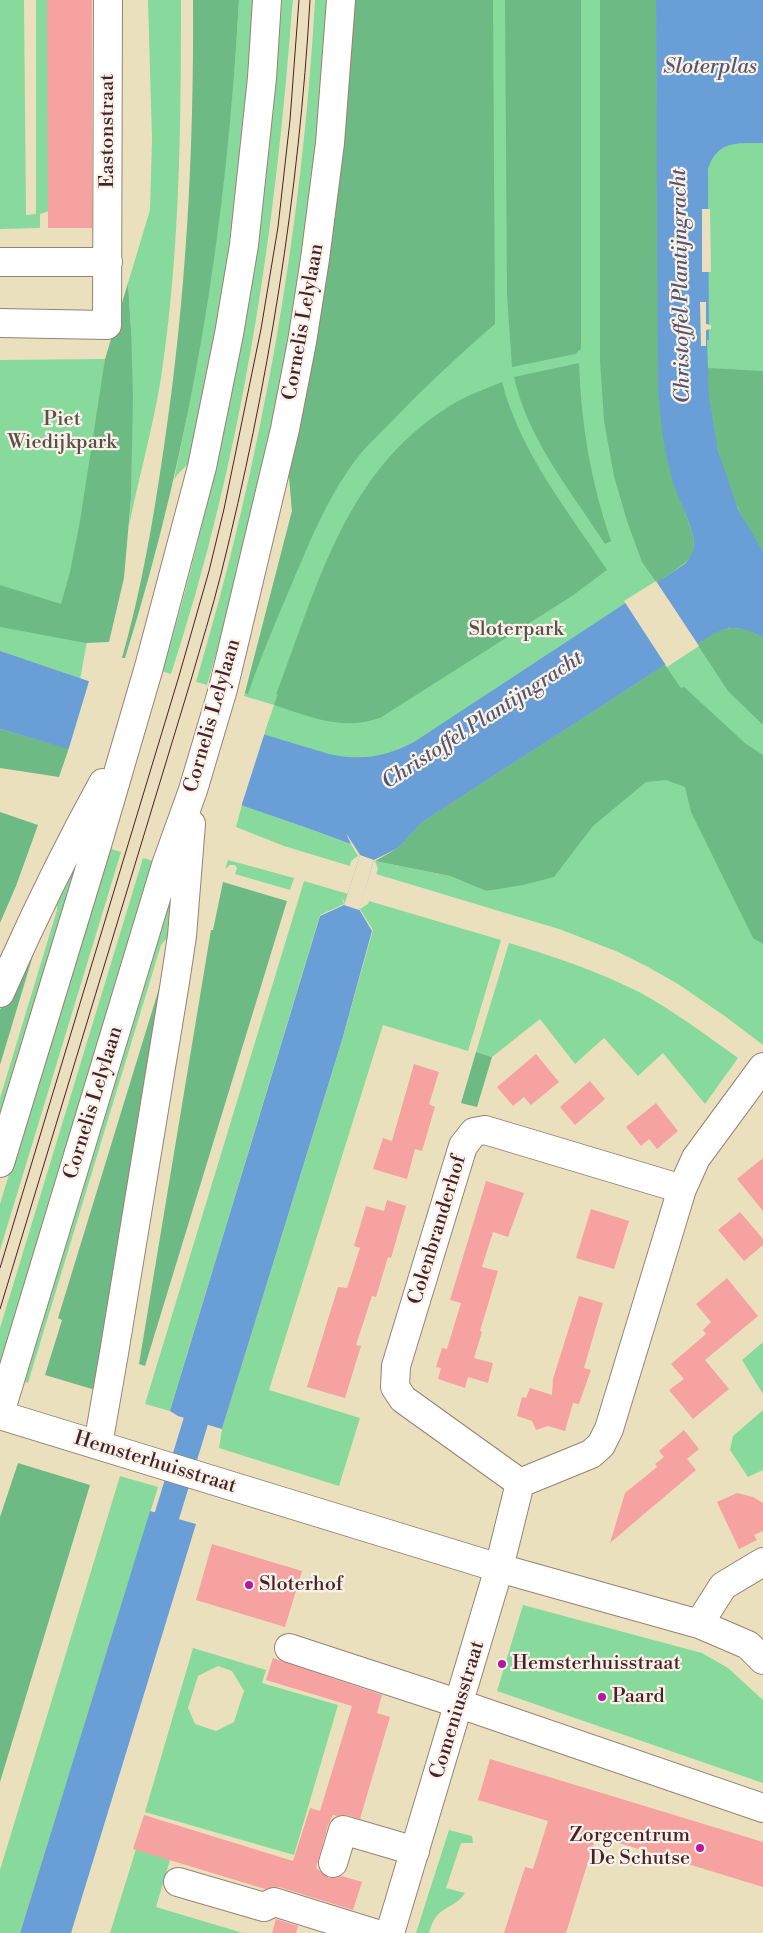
<!DOCTYPE html>
<html>
<head>
<meta charset="utf-8">
<style>
  body { margin:0 }
  canvas { display:block; background:#ebe0be }
</style>
</head>
<body>
<canvas width="763" height="1933"></canvas>
<script>
const context = document.querySelector('canvas').getContext('2d');
context.lineJoin = 'round';
function fillPath(path, color) {
  context.fillStyle = color;
  context.fill(path, 'evenodd');
}
function trace(path, color, width, dash) {
  context.strokeStyle = color;
  context.lineWidth = width;
  context.lineCap = dash ? 'butt' : 'round';
  context.setLineDash(dash || []);
  context.stroke(path);
}
function label(font, color, halo, rows, align = 'center') {
  context.font = font + ' "Libre Bodoni",serif';
  context.lineWidth = 4.5;
  context.setLineDash([]);
  context.textBaseline = 'middle';
  context.strokeStyle = halo;
  context.fillStyle = color;
  for (const [text, x, y, turn = 0] of rows) {
    context.save();
    context.translate(x, y);
    context.rotate((+turn || 0) * Math.PI / 180);
    context.textAlign = isNaN(turn) ? turn : align;
    if (halo) context.strokeText(text, 0, 0);
    context.fillText(text, 0, 0);
    context.restore();
  }
}
fillPath(new Path2D(`
  M 0,0 L 24,0 L 26,215 L 36,214 L 36,0 L 48,0 L 49,211 L 40,214 L 40,228 L 0,229 Z
  M 148,0 L 181,0 C 181,126 180,253 161,378 C 153,427 139,477 129,526 L 131,498 L 132,391 L 80,680 L 0,655 L 0,360 L 105,359 L 104,368 L 131,329 L 128,283 L 150,210 L 152,139 Z
  M 239,0 L 255,0 C 249,83 242,167 230,249 C 221,317 206,384 192,451 L 189,463 L 177,475 L 174,480 C 208,322 230,162 239,0 Z
  M 281,0 L 293,0 L 292,9 C 275,234 242,458 171,674 L 162,671 C 177,624 189,577 201,529 C 245,355 271,179 281,0 Z
  M 315,0 L 328,0 C 323,60 319,121 312,181 C 300,290 279,398 253,505 C 239,565 225,625 207,685 L 196,682 C 262,460 302,231 315,0 Z
  M 355,0 L 763,0 L 763,1045 L 726,1017 L 678,984 L 648,967 L 618,952 L 562,930 L 376,874 L 378,869 L 375,861 L 450,876 L 486,891 L 501,888 L 252,793 L 264,734 L 274,705 L 244,696 L 292,511 L 289,476 L 314,350 L 331,246 L 347,106 Z
  M 242,805 L 351,844 L 358,856 L 351,861 L 350,866 L 284,846 L 236,827 Z
  M 108,848 L 121,852 L 0,1250 L 0,1204 Z
  M 72,857 L 78,860 L 0,1118 L 0,1098 L 57,910 L 57,900 Z
  M 143,858 L 153,861 L 0,1364 L 0,1328 Z
  M 228,860 L 294,878 L 290,890 L 235,874 L 237,868 L 235,865 L 230,865 L 225,869 Z
  M 304,881 L 348,894 L 345,904 L 341,895 L 344,904 L 320,915 L 170,1411 L 145,1404 Z
  M 175,883 L 168,937 L 161,945 L 28,1383 L 23,1381 Z
  M 369,901 L 501,940 L 468,1051 L 383,1025 L 269,1390 L 360,1418 L 339,1486 L 219,1448 L 222,1429 L 342,1040 L 373,930 L 360,909 L 368,904 Z
  M 509,943 C 553,956 597,971 639,992 C 674,1011 706,1035 738,1058 L 705,1104 L 663,1053 L 638,1076 L 604,1038 L 575,1064 L 540,1019 L 492,1057 L 476,1052 Z
  M 763,1342 L 763,1394 L 742,1360 Z
  M 763,1410 L 763,1470 L 748,1477 L 730,1450 L 733,1436 Z
  M 120,1476 L 158,1487 L 20,1933 L 0,1933 L 0,1870 Z
  M 523,1605 L 702,1653 L 728,1668 L 763,1700 L 763,1783 L 497,1691 Z
  M 193,1648 L 266,1670 L 262,1683 L 338,1705 L 294,1855 L 145,1812 ZM 218,1666 L 232,1671 L 244,1691 L 234,1722 L 216,1731 L 195,1724 L 188,1708 L 198,1676 Z
  M 449,1830 L 472,1836 L 473,1843 L 461,1843 L 446,1888 L 465,1893 C 452,1912 437,1903 429,1933 L 416,1933 Z
  M 136,1849 L 170,1860 L 156,1907 L 243,1933 L 110,1933 Z`), '#88da9c');
fillPath(new Path2D(`
  M 193,0 L 239,0 C 227,223 192,445 125,658 L 122,658 C 141,591 153,522 163,453 C 186,303 194,152 193,0 Z
  M 355,0 L 493,0 L 495,324 C 460,354 427,385 395,418 C 383,431 369,443 358,457 C 329,494 311,539 293,581 C 277,619 261,656 248,694 L 245,693 L 292,511 L 289,476 L 314,350 L 331,246 L 347,106 Z
  M 505,0 L 581,0 L 581,349 L 575,354 L 512,367 L 507,295 Z
  M 600,0 L 656,0 L 659,400 L 673,479 L 693,535 L 694,545 L 692,554 L 687,561 L 657,583 L 642,562 L 627,521 L 614,476 L 604,421 L 600,361 Z
  M 128,283 L 131,329 L 133,397 L 131,498 L 124,578 L 109,642 L 86,643 L 0,627 L 0,585 L 61,604 L 70,572 L 80,521 L 105,359 Z
  M 579,363 C 581,424 591,483 611,541 L 605,544 C 571,491 528,440 514,377 Z
  M 707,368 L 763,371 L 763,552 C 726,497 709,434 707,368 Z
  M 502,382 C 520,452 568,511 607,570 L 572,596 L 380,718 C 341,731 311,717 274,705 L 278,694 L 276,695 C 319,582 347,463 460,400 C 473,393 488,388 502,382 Z
  M 732,628 L 748,629 L 763,638 L 763,725 L 728,691 L 697,644 L 717,631 Z
  M 665,665 L 681,688 L 684,687 L 746,744 L 763,755 L 763,944 L 753,938 L 691,812 L 685,787 L 666,780 L 646,782 L 593,826 L 554,877 L 523,885 L 486,891 L 450,876 L 375,861 L 398,848 L 422,822 Z
  M 0,729 L 69,748 L 59,777 L 0,768 Z
  M 0,812 L 38,825 L 16,886 L 0,923 Z
  M 223,882 L 287,901 L 145,1366 L 139,1364 L 211,930 L 213,930 Z
  M 31,940 L 37,942 L 0,1065 L 0,1010 Z
  M 161,982 L 97,1376 L 94,1387 L 92,1389 L 45,1375 L 62,1320 L 58,1318 Z
  M 476,1052 L 492,1057 L 477,1107 L 461,1103 Z
  M 18,1463 L 90,1485 L 0,1782 L 0,1517 Z`), '#6eba84');
fillPath(new Path2D(`
  M 656,0 L 763,0 L 763,143 C 738,143 717,140 708,169 L 709,340 L 707,340 L 709,397 L 718,451 L 738,509 L 763,552 L 763,638 C 747,627 730,624 713,634 L 422,822 L 398,848 L 374,860 L 359,909 L 372,931 L 342,1040 L 222,1429 L 178,1416 L 170,1411 L 320,916 L 344,905 L 360,855 L 346,833 L 351,844 C 235,802 119,762 0,729 L 0,651 L 103,686 L 329,754 C 360,761 386,757 414,742 L 685,564 C 690,558 694,551 694,543 C 694,529 679,500 674,485 C 664,453 660,420 658,386 Z
  M 150,1511 L 196,1524 L 71,1933 L 20,1933 Z`), '#6a9ed6');
fillPath(new Path2D(`
  M 702,209 L 710,209 L 711,272 L 702,272 Z
  M 700,302 L 706,302 L 706,324 L 711,325 L 711,329 L 706,330 L 706,346 L 701,346 Z
  M 656,581 L 699,646 L 667,667 L 624,601 Z
  M 90,678 L 265,732 L 241,807 L 68,751 Z
  M 360,855 L 374,860 L 359,910 L 344,905 Z`), '#ebe0be');
trace(new Path2D(`
  M 157,1548 L 206,1388`), '#6a9ed6', 25);
fillPath(new Path2D(`
  M 47,0 L 92,0 L 92,228 L 48,228 Z
  M 536,1054 L 559,1082 L 531,1105 L 524,1097 L 513,1106 L 497,1087 Z
  M 414,1064 L 439,1072 L 429,1104 L 435,1107 L 422,1151 L 415,1149 L 407,1179 L 373,1169 L 383,1138 L 392,1141 Z
  M 590,1081 L 605,1099 L 575,1125 L 560,1107 Z
  M 656,1103 L 678,1131 L 657,1149 L 649,1139 L 641,1146 L 626,1127 Z
  M 763,1158 L 763,1211 L 737,1179 Z
  M 486,1181 L 524,1193 L 508,1237 L 493,1232 L 482,1267 L 498,1271 L 480,1331 L 482,1332 L 474,1358 L 493,1363 L 488,1383 L 468,1377 L 465,1388 L 438,1379 L 441,1368 L 436,1367 L 442,1348 L 447,1349 L 461,1303 L 450,1300 Z
  M 387,1200 L 406,1206 L 391,1258 L 388,1257 L 376,1297 L 372,1296 L 356,1345 L 361,1346 L 345,1398 L 307,1387 L 338,1287 L 347,1288 L 360,1248 L 354,1246 L 366,1206 L 384,1211 Z
  M 591,1209 L 629,1221 L 614,1269 L 576,1258 Z
  M 740,1212 L 763,1239 L 763,1245 L 744,1261 L 718,1230 Z
  M 727,1278 L 758,1316 L 705,1360 L 729,1389 L 693,1419 L 669,1390 L 684,1379 L 671,1364 L 706,1334 L 703,1330 L 711,1322 L 696,1304 Z
  M 579,1296 L 603,1303 L 584,1368 L 591,1370 L 579,1404 L 573,1403 L 565,1431 L 548,1426 L 536,1430 L 532,1421 L 517,1416 L 522,1397 L 526,1398 L 530,1388 L 552,1395 L 553,1379 Z
  M 684,1430 L 699,1449 L 687,1459 L 696,1470 L 610,1543 L 625,1493 L 657,1467 L 655,1464 L 664,1457 L 659,1451 Z
  M 737,1493 L 753,1497 L 763,1503 L 763,1531 L 754,1535 L 757,1540 L 739,1549 L 717,1502 Z
  M 212,1544 L 302,1571 L 285,1627 L 196,1600 Z
  M 273,1658 L 382,1695 L 377,1713 L 390,1717 L 360,1819 L 347,1815 L 337,1816 L 323,1812 L 333,1815 L 328,1825 L 316,1868 L 329,1878 L 336,1878 L 342,1876 L 362,1882 L 353,1910 L 279,1887 L 265,1889 L 133,1849 L 144,1815 L 293,1861 L 310,1808 L 320,1811 L 352,1706 L 266,1680 Z
  M 490,1759 L 763,1842 L 763,1887 L 596,1836 L 566,1933 L 504,1933 L 525,1867 L 533,1869 L 548,1821 L 478,1800 Z
  M 276,1919 L 298,1926 L 296,1933 L 272,1933 Z`), '#f6a2a0');
const street = new Path2D(`
  M 0,262 L 108,262
  M 0,323 L 107,325 L 108,0
  M 520,1483 L 403,1399 L 395,1387 L 396,1366 L 463,1146 L 474,1132 L 485,1130 L 682,1189
  M 520,1483 L 591,1454 L 601,1445 L 609,1429 L 682,1189 L 696,1158 L 763,1067
  M 520,1483 L 499,1568 L 699,1624 L 748,1645 L 763,1660
  M 699,1624 L 723,1586 L 763,1562
  M 289,1648 L 460,1704 L 763,1808
  M 333,1863 L 343,1830 L 415,1851
  M 178,1882 L 264,1907 L 274,1902 L 374,1933`);
const secondary = new Path2D(`
  M 0,993 C 31,922 65,852 103,783
  M 0,1163 L 97,845 L 149,667 L 202,467 L 229,334 L 244,245 L 262,78 L 267,0
  M 0,1413 L 166,865 L 193,790 L 223,689 L 285,429 L 302,342 L 315,259 L 330,143 L 341,0
  M 0,1415 L 499,1568 L 390,1933
  M 98,1445 L 114,1353 L 175,982 L 182,936 L 191,824`);
trace(street, '#9a8074', 30);
trace(secondary, '#9a8074', 30);
trace(street, '#fff', 28);
trace(secondary, '#fff', 28);
trace(new Path2D(`
  M 0,1268 L 179,676 L 209,571 L 224,509 L 261,329 L 278,227 L 290,120 L 299,0
  M 0,1309 L 191,680 C 201,645 212,610 221,574 C 268,386 299,194 310,0`), '#4a1f2b', 1);
for (const [x, y, r, color] of [
  [249,1585,5,"#b5179e"],
  [502,1664,5,"#b5179e"],
  [602,1697,5,"#b5179e"],
  [700,1848,5,"#b5179e"]
]) {
  const dot = new Path2D();
  dot.arc(x, y, r, 0, 2 * Math.PI);
  context.fillStyle = color;
  context.fill(dot);
  trace(dot, '#f7f3e8', 2);
}
label('20px', '#4a1f2b', '#f7f3e8', [
  ["Eastonstraat",108,131,-90],
  ["Cornelis Lelylaan",304,322,-80],
  ["Cornelis Lelylaan",213,716,-74],
  ["Cornelis Lelylaan",94,1103,-73],
  ["Colenbranderhof",438,1230,-73],
  ["Hemsterhuisstraat",155,1463,17],
  ["Comeniusstraat",458,1710,-73]
]);
label('20px', '#5a4e47', '#f7f3e8', [
  ["Piet",62,420],
  ["Wiedijkpark",62,443],
  ["Sloterpark",516,630]
]);
label('20px', '#4a1f2b', '#f7f3e8', [
  ["Sloterhof",259,1585],
  ["Hemsterhuisstraat",512,1664],
  ["Paard",612,1697],
  ["Zorgcentrum",690,1836,"right"],
  ["De Schutse",690,1859,"right"]
], 'left');
label('italic 21px', '#57526f', '#f7f3e8', [
  ["Sloterplas",710,68],
  ["Christoffel Plantijngracht",682,286,-91],
  ["Christoffel Plantijngracht",483,721,-33]
]);
</script>
</body>
</html>
